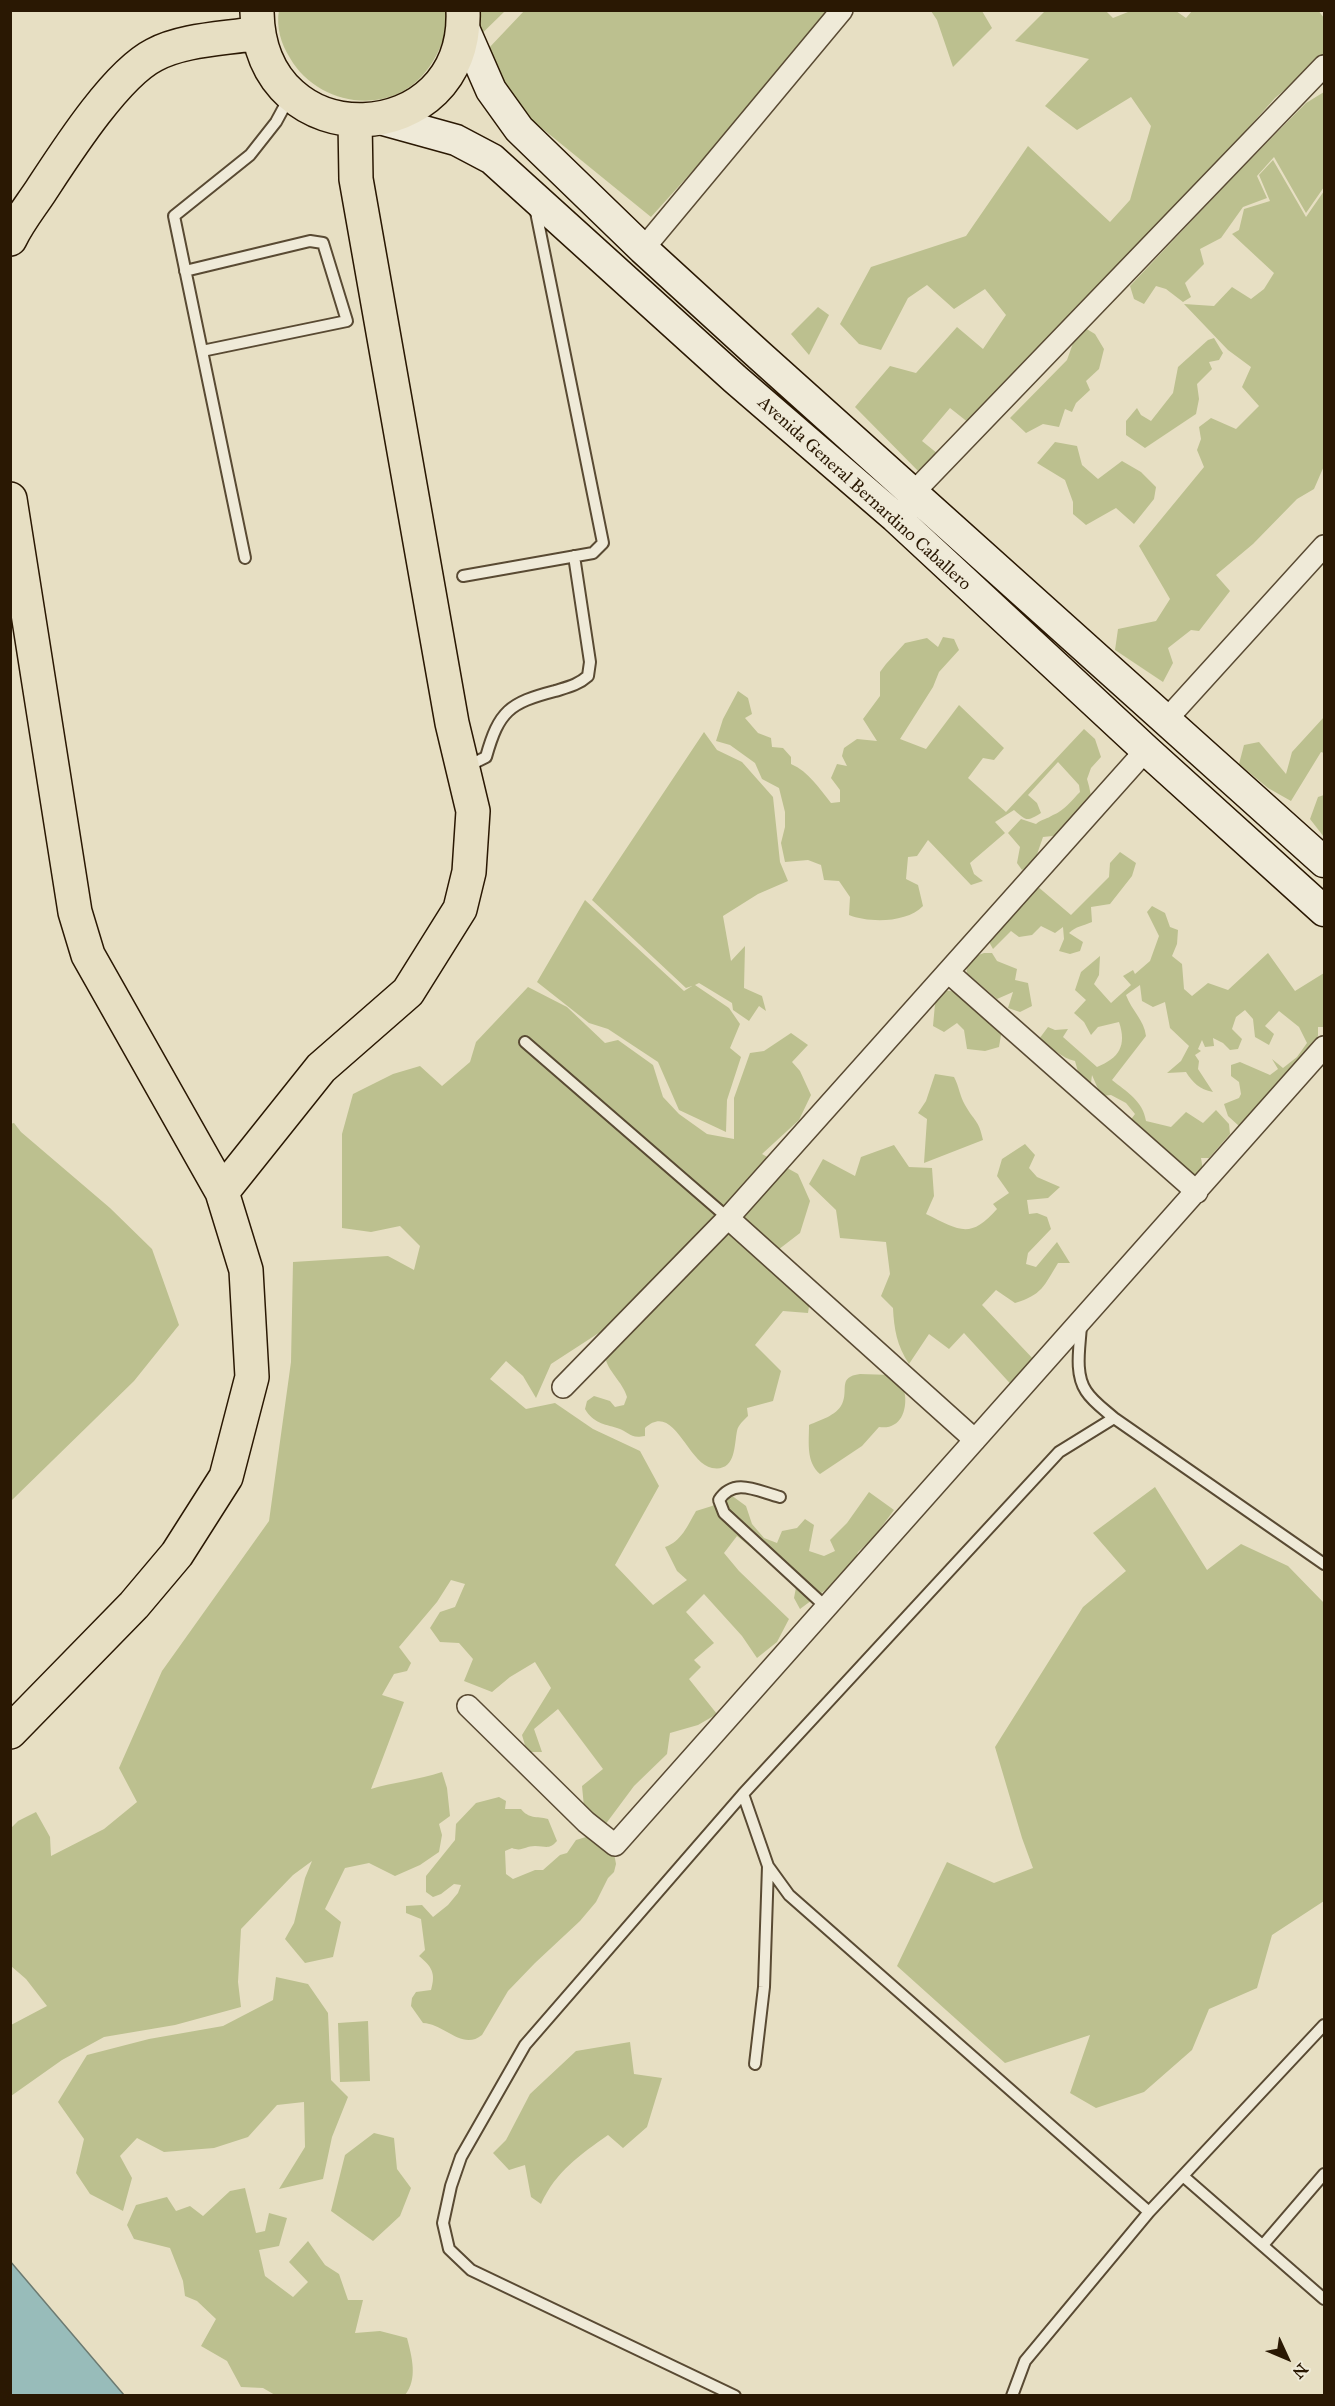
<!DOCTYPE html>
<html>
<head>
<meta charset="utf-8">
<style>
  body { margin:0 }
  #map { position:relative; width:1335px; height:2406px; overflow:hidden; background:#e7dfc3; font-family:"IM FELL Great Primer",serif }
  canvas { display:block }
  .frame { position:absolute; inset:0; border:12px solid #2a1803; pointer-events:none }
  .north { position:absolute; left:1257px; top:2328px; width:60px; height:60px; -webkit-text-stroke:4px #efead8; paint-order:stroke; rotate:134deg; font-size:16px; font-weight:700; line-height:24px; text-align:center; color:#2a1803 }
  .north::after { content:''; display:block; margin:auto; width:21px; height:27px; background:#2a1803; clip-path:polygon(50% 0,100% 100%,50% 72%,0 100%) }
</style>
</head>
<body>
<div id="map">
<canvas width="1335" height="2406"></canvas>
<div class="frame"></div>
<div class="north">N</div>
</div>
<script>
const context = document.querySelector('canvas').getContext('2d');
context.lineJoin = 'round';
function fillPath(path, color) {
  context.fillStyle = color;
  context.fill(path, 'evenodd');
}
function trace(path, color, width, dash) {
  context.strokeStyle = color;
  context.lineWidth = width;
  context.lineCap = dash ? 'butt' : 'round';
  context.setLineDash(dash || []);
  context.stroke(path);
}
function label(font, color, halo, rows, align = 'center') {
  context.font = font + ' "IM FELL Great Primer",serif';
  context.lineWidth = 4.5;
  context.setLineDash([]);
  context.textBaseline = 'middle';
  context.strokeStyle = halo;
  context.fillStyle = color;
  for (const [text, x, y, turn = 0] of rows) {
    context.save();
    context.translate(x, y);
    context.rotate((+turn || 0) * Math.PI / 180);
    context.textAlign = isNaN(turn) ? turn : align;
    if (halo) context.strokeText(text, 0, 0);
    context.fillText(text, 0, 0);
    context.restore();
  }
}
fillPath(new Path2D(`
  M 279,10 L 505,11 L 465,50 L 446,32 C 440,49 434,63 422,76 C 385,117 316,104 290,58 C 281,44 276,27 279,10 Z
  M 1133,10 L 1176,11 L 1186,18 L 1192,11 L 1318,10 L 1324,18 L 1324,54 L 1314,65 L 1275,98 L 1156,231 L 974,427 L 950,408 L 922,441 L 943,458 L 925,478 L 855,407 L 890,366 L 916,373 L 957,327 L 983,349 L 1006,315 L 985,289 L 954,309 L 927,285 L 908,298 L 881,350 L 859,344 L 840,324 L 871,267 L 966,236 L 1028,146 L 1110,222 L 1130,200 L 1151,126 L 1131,97 L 1077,130 L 1045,106 L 1089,59 L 1015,41 L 1045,11 L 1106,11 L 1113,18 Z
  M 524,11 L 826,11 L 755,102 L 651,217 L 469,69 Z
  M 931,11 L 982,11 L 992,28 L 953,67 L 937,20 Z
  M 1324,92 L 1324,187 L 1306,213 L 1274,157 L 1257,176 L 1267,198 L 1243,207 L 1221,238 L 1200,249 L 1204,264 L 1185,283 L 1191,297 L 1183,302 L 1166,289 L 1156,286 L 1144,304 L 1134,299 L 1130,286 L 1232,178 L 1306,103 Z
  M 1273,160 L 1306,217 L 1324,191 L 1324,466 L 1314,489 L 1297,499 L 1253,544 L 1216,575 L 1230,591 L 1199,631 L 1191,630 L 1168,648 L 1173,663 L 1163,682 L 1115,650 L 1118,629 L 1156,621 L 1170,599 L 1139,546 L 1204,467 L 1197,450 L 1201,439 L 1199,427 L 1211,418 L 1236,429 L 1259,406 L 1242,387 L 1251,367 L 1228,350 L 1184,304 L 1214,306 L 1232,287 L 1251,299 L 1264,289 L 1274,273 L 1232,234 L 1239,230 L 1244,209 L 1270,201 L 1259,175 Z
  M 818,307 L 829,315 L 809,355 L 791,334 Z
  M 1085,328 L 1095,334 L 1104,349 L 1099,369 L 1086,381 L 1090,390 L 1076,403 L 1072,412 L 1065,409 L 1059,427 L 1043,424 L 1026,433 L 1010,418 L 1067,360 L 1077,332 Z
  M 1214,338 L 1223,353 L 1219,360 L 1209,362 L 1212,369 L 1197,384 L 1199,399 L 1196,414 L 1145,448 L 1126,435 L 1126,421 L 1137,408 L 1141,415 L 1151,421 L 1173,393 L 1178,367 L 1208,340 Z
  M 1055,442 L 1077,446 L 1082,465 L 1098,479 L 1122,461 L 1141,472 L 1156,487 L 1154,499 L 1134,524 L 1116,508 L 1086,525 L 1073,514 L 1073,502 L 1065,480 L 1037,463 Z
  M 943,637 L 954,639 L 959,650 L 939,672 L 933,687 L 900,739 L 926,749 L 959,705 L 1004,748 L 994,760 L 983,758 L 968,778 L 1006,812 L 1084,729 L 1095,739 L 1101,757 L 1091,768 L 1087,779 C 1100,821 1084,834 1043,837 L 1034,863 L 1022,870 L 1017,863 L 1020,847 L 1008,833 L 1021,819 L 1036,824 C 1042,819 1047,819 1053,815 C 1064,811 1072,800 1080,792 L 1079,785 L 1058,762 L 1028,795 L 1037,803 L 1041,813 C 1026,822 1027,821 1014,810 L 995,822 L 1005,833 L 970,863 L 974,874 L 983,881 L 971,885 L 928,840 L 917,856 L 908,857 L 906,879 L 918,885 L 923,906 C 907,923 869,923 849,915 L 850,897 L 839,881 L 824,880 L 821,865 L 808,860 L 785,862 L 781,843 L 785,827 L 785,812 L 779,788 L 762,779 L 755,763 L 730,745 L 716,741 L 723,719 L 738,691 L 748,698 L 752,714 L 745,718 L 758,733 L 771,738 L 772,747 L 783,748 L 791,757 L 791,764 C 809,772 819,788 831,803 L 840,802 L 840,790 L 831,778 L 837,764 L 847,766 L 842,756 L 844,748 L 857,739 L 877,741 L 863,719 L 880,696 L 880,672 L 886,664 L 905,643 L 927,638 L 938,647 Z
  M 1324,717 L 1324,753 L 1321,752 L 1291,801 L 1268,788 L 1239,764 L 1244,745 L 1259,742 L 1286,774 L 1292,752 Z
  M 704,732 L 717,750 L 742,762 L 773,797 L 780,862 L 788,881 L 758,894 L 723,916 L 731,961 L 745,946 L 744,988 L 762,996 L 766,1011 L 759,1006 L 749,1021 L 733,1010 L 732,1003 L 699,983 L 695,985 L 729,1008 L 740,1024 L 730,1048 L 741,1057 L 727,1100 L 726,1132 L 679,1110 L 658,1062 L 608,1029 L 589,1023 L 537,982 L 585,900 L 684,991 L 692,986 L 686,988 L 592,900 Z
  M 1324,795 L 1324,837 L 1310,819 L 1318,797 Z
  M 1120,852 L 1136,863 L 1132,876 L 1110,904 L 1091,907 L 1092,922 C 1083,926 1076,926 1069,933 L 1083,942 L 1080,951 L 1070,954 L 1059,951 L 1064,939 L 1063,927 L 1055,933 L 1041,926 L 1032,935 L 1019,937 L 1011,931 L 993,949 L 984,933 L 1018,899 L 1023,906 L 1025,897 L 1034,892 L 1037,886 L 1071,915 L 1109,877 L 1110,863 Z
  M 1152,906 L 1165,913 L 1170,927 L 1178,930 L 1177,944 L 1172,956 L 1182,964 L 1184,989 L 1192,996 L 1208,983 L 1228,990 L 1268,953 L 1295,991 L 1324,973 L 1324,1027 L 1318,1027 L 1318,1036 L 1256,1118 L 1239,1126 L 1228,1116 L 1224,1104 L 1239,1098 L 1241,1094 L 1239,1082 L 1231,1076 L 1231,1065 L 1240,1062 L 1270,1075 L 1278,1069 L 1272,1059 L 1283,1068 L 1297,1057 L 1307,1043 L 1299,1027 L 1279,1011 L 1265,1026 L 1274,1034 L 1269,1045 L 1255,1037 L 1253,1019 L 1245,1010 L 1236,1017 L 1232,1029 L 1242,1039 L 1238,1049 L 1230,1050 L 1223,1043 L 1213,1038 L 1214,1046 L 1205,1047 L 1202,1040 L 1198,1049 L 1201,1051 L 1195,1055 L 1199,1061 L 1198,1069 L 1213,1092 C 1199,1089 1193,1083 1186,1072 L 1167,1073 L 1181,1061 L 1189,1046 L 1170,1028 L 1165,1002 L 1153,1007 L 1142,1001 L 1140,985 L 1126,995 C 1132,1011 1144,1020 1146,1036 L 1112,1080 C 1127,1092 1143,1101 1146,1121 L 1171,1127 L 1186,1112 L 1203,1123 L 1216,1110 L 1229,1124 L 1230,1134 L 1209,1158 L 1201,1158 L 1203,1170 L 1191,1181 L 1124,1129 L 1135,1114 L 1126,1103 L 1111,1095 L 1101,1096 L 1092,1075 L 1091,1083 L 1080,1079 L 1075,1061 C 1061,1058 1052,1047 1039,1039 L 1048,1027 L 1055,1030 L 1068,1029 L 1063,1037 L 1097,1067 C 1119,1058 1127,1046 1119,1022 L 1098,1027 L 1091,1035 L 1084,1022 L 1074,1013 L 1086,1000 L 1075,990 L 1081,972 L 1100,956 L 1099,975 L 1094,984 L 1111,1003 L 1131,985 L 1123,976 L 1133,970 L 1135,974 L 1150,961 L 1159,936 L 1147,912 Z
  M 984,953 L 992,953 L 997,961 L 1017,969 L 1015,980 L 1028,983 L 1032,1006 L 1020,1012 L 1008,1008 L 1013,992 L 997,999 L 967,973 L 965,960 Z
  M 528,987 L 567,1007 L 605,1043 L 618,1040 L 653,1065 L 663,1097 L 679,1114 L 707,1134 L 734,1139 L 734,1098 L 750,1053 L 764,1051 L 791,1033 L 808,1045 L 792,1062 L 800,1071 L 811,1095 L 799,1120 L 762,1154 L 798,1174 L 810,1201 L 800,1233 L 774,1253 L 810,1300 L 808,1313 L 783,1311 L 755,1345 L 781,1371 L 773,1401 L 747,1408 L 748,1416 C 744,1420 738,1425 737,1431 C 734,1446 736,1472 712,1468 C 687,1463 674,1401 645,1428 L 645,1436 C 629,1439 630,1432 617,1428 C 604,1424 593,1423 585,1409 L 587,1401 L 594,1396 L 610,1401 L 615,1407 L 624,1405 L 627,1397 C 623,1382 607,1371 605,1356 C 604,1347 607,1336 608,1327 L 551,1364 L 536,1398 L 523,1376 L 506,1361 L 490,1379 L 526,1409 L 555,1403 L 593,1429 L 640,1451 L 659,1486 L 615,1565 L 653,1605 L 687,1580 L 677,1571 L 665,1547 C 681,1542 688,1525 696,1511 L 712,1506 L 731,1495 L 746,1506 L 752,1524 L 764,1538 L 777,1543 L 782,1531 L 797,1528 L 805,1519 L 814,1525 L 809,1551 L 824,1556 L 835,1551 L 830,1540 L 847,1523 L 869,1492 L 894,1510 L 874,1537 L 858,1552 L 851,1571 L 800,1609 L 794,1598 L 798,1577 L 778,1569 L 737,1536 L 724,1553 L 739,1571 L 789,1619 L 777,1642 L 757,1658 L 742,1636 L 704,1594 L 686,1612 L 714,1643 L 694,1660 L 701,1667 L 689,1679 L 717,1714 L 698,1725 L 670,1733 L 667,1754 L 634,1786 L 605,1825 L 584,1807 L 582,1786 L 603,1769 L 558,1709 L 534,1729 L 542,1752 L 527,1752 L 522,1735 L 551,1688 L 535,1662 L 510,1677 L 492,1692 L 464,1681 L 473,1659 L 459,1643 L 440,1642 L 430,1628 L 440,1612 L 455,1607 L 465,1584 L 451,1580 L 437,1602 L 399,1647 L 411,1663 L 407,1671 L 394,1674 L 382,1695 L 404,1702 L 371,1789 C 394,1782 418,1780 442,1772 L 447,1788 L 450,1816 L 439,1824 L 442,1835 L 439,1852 L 420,1865 L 395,1876 L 369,1863 L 345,1868 L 325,1909 L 341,1922 L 333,1957 L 305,1963 L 285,1939 L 294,1923 L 305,1878 L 312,1861 L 293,1875 L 241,1929 L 238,1982 L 241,2007 L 175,2025 L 104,2037 L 62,2060 L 11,2096 L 11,2025 L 47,2006 L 26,1979 L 11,1966 L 11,1828 L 18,1821 L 36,1812 L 50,1837 L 51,1856 L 104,1829 L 137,1802 L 119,1768 L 162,1671 L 269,1521 L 291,1362 L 293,1262 L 388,1256 L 414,1270 L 420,1246 L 400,1226 L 371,1232 L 342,1228 L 342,1134 L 353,1094 L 393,1074 L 420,1066 L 442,1086 L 470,1062 L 476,1042 Z
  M 943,990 L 957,992 L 1002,1029 L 999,1047 L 985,1051 L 967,1049 L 964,1030 L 957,1023 L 944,1032 L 933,1026 L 935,1004 Z
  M 935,1074 L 954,1077 C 959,1086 960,1097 965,1105 C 974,1121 979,1120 983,1140 L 924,1163 L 927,1119 L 918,1113 L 926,1101 Z
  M 14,1123 L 21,1132 L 110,1208 L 152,1249 L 179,1325 L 134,1381 L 11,1501 L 10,1124 Z
  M 1025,1144 L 1035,1155 L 1029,1168 L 1037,1177 L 1060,1187 L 1048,1198 L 1027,1200 L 1029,1214 L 1037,1213 L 1047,1217 L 1051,1229 L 1028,1253 L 1026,1264 L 1036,1267 L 1057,1242 L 1070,1263 L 1058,1263 C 1044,1286 1042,1295 1015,1303 L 996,1290 L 982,1305 L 1037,1363 L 1023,1369 L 1017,1391 L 964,1333 L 949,1349 L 929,1334 L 909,1364 C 897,1346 894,1329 893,1308 L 881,1296 L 890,1274 L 886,1242 L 840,1238 L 836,1210 L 809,1184 L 823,1159 L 855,1176 L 861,1157 L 894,1145 L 909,1167 L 932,1168 L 934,1196 L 926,1214 C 959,1230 970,1240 997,1209 L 993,1204 L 1009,1193 L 997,1176 L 1002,1159 Z
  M 860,1374 L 891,1375 C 896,1381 904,1387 905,1395 C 907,1413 899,1430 879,1427 L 862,1446 L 820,1474 C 806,1462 809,1443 809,1425 C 820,1420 836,1416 842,1404 C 849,1390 837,1377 860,1374 Z
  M 1155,1487 L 1207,1570 L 1241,1544 L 1288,1566 L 1324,1603 L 1324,1901 L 1272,1935 L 1257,1988 L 1209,2009 L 1192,2050 L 1144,2092 L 1096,2108 L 1070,2093 L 1090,2035 L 1005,2063 L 897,1966 L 947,1862 L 994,1883 L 1033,1868 L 1022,1838 L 995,1747 L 1083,1607 L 1126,1571 L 1093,1533 Z
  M 499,1797 L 506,1801 L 505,1809 L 521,1809 C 529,1819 536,1816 548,1819 L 557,1841 C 549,1850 546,1846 535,1846 C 525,1846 522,1852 512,1848 L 505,1851 L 506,1874 L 513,1879 L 535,1870 L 543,1870 L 560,1855 L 567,1853 L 576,1840 L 599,1833 L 613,1848 L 616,1864 L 614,1872 L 608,1878 L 596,1902 L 580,1921 L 535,1963 L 508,1991 L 482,2035 C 462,2051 445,2024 423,2023 L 411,2006 L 412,1998 L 416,1992 L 431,1990 C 436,1973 432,1967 419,1956 L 425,1950 L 421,1919 L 406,1913 L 406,1906 L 422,1905 L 433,1917 L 448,1905 L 458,1893 L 461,1885 L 454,1884 L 441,1894 L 433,1897 L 426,1892 L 426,1876 L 455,1840 L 456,1824 L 476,1803 Z
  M 276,1977 L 308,1984 L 328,2013 L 331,2080 L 348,2097 L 332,2137 L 323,2179 L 279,2189 L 305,2147 L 304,2102 L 277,2105 L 248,2137 L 214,2148 L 164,2152 L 137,2138 L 120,2156 L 132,2178 L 123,2211 L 90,2194 L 76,2173 L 84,2139 L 58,2102 L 87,2055 L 149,2039 L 223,2026 L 273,2000 Z
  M 368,2021 L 370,2081 L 340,2082 L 338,2023 Z
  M 630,2042 L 634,2074 L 662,2078 L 647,2127 L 623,2148 L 608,2135 C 580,2155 556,2171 541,2204 L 531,2197 L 525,2165 L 509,2170 L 493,2153 L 506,2140 L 530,2094 L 576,2051 Z
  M 374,2133 L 394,2138 L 397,2169 L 411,2188 L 400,2216 L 373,2241 L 331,2211 L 345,2155 Z
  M 245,2188 L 256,2233 L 265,2231 L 269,2213 L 287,2218 L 279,2246 L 259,2250 L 265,2276 L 293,2297 L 308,2282 L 289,2262 L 308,2241 L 325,2265 L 339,2274 L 348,2300 L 363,2300 L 355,2333 L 380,2331 L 407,2338 C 412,2357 418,2379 405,2395 L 275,2395 L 263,2388 L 241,2387 L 227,2361 L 201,2346 L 216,2319 L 197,2301 L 185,2296 L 183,2281 L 170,2248 L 134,2239 L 127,2225 L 136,2205 L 167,2197 L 176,2211 L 190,2206 L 203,2216 L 230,2191 Z`), '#bcc08f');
const water = new Path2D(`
  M 10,2261 L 124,2395 L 11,2395 Z`);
fillPath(water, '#98bcba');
trace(water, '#6c7a71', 1.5);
const service = new Path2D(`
  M 185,271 L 310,241 L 323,243 L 347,321 L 202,351
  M 245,558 L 174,216 L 250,155 L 276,122 L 289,98
  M 463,576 L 593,553 L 603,543 L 535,207
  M 466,767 L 486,757 C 499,711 509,703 555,691 C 568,687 578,685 588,676 L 590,662 L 574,556
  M 525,1042 L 728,1218
  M 1081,1325 C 1080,1346 1074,1373 1086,1391 C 1093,1402 1105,1410 1114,1418 L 1324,1564
  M 780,1497 C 757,1491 734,1477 719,1500 L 724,1513 L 826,1607
  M 743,1794 L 768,1866 L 789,1895 L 1149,2212
  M 755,2064 L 764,1987 L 768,1866
  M 1183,2176 L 1324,2299
  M 1263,2245 L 1324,2174
  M 735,2396 L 471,2270 L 449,2249 L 443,2223 L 451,2186 L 461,2157 L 525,2045 L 743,1794 L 1059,1452 L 1114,1418
  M 1012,2396 L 1025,2361 L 1149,2212 L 1324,2025`);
const minor = new Path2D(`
  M 643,249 L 842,10
  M 913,493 L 1324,66
  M 1166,720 L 1324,546
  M 948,972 L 1197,1192
  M 728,1218 L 975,1440
  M 563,1387 L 728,1218 L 1146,750
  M 468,1706 L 586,1822 L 615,1845 L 1324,1047`);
const secondary = new Path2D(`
  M 463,26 L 491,90 L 519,129 L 643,249 L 759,355 L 1324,862
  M 380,119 L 456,140 L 492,159 L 735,379 L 895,517 L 1146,750 L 1324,911`);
const trunk = new Path2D(`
  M 257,12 C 260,161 469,151 463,10
  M 10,239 C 18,222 30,207 40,192 C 65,154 115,75 154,55 C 184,39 225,39 258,33
  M 10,499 L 75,912 L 88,955 L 222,1192 L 246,1270 L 252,1377 L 226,1477 L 177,1554 L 134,1605 L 10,1732
  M 222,1192 L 321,1068 L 408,992 L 460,909 L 469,872 L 473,811 L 452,723 L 356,179 L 355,121`);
trace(service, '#594a33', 14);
trace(minor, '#594a33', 24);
trace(secondary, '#2a1803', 33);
trace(trunk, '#2a1803', 36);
trace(service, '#efead8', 10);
trace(minor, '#efead8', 21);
trace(secondary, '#efead8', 30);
trace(trunk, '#e7dfc3', 33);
label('18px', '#2a1803', '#efead8', [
  ["Avenida General Bernardino Caballero",864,494,42]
]);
</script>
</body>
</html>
